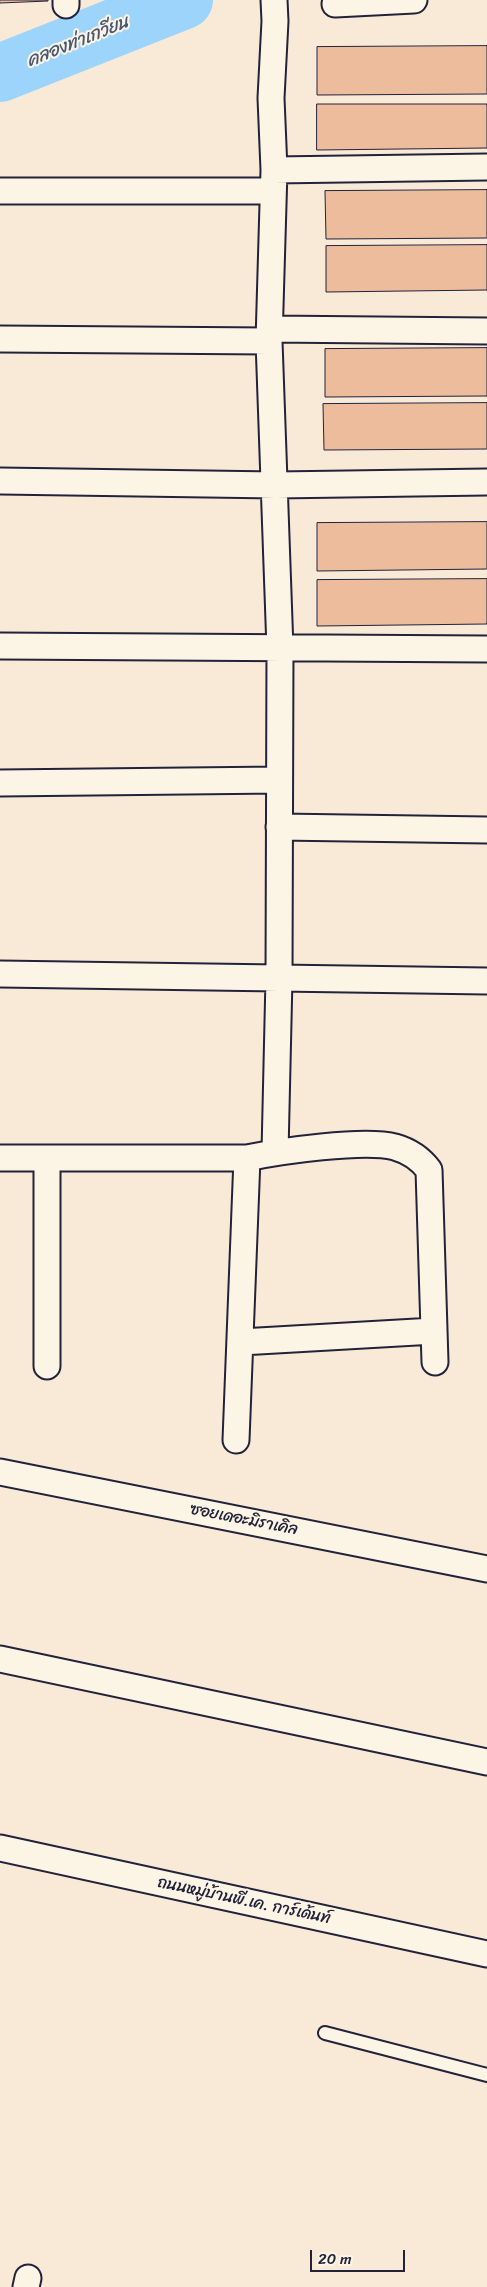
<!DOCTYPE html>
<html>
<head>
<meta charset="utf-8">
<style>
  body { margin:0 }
  #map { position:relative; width:487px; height:2287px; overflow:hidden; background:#f9ead7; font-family:Sriracha,sans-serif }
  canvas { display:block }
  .scale { position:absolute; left:310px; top:2250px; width:95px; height:22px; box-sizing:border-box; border:2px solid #22223b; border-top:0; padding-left:6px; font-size:15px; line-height:18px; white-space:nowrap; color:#22223b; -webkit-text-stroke:4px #fcf5e5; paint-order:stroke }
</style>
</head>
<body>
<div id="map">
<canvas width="487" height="2287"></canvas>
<div class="scale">20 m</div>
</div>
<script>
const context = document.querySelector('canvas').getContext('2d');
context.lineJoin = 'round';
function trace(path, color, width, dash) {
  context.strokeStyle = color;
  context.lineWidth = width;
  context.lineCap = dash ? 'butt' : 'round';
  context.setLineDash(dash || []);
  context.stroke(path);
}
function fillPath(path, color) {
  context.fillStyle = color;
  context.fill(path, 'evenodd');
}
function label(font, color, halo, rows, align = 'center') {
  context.font = font + ' Sriracha,"Playpen Sans Thai",sans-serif';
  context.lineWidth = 4;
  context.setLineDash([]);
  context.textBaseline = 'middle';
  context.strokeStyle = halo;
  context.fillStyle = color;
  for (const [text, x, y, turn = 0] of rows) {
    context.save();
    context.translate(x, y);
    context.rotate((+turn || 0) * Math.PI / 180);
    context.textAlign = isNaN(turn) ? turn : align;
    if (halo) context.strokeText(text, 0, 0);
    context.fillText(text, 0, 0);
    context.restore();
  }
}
trace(new Path2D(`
  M 0,73 L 184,0`), '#9cd4fc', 58);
const building = new Path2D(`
  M 0,0 L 48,0 L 48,1 L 0,3 Z
  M 487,46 L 487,94 L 317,95 L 317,47 Z
  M 317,104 L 487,104 L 487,148 L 317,150 Z
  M 487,190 L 487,238 L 326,239 L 325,191 Z
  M 487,245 L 487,290 L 326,292 L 326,246 Z
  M 487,348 L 487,396 L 325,397 L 325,349 Z
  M 487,403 L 487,449 L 324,450 L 323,404 Z
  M 487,522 L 487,569 L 317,571 L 317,523 Z
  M 487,579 L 487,624 L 317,626 L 317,580 Z`);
fillPath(building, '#ecbc9d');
trace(building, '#22223b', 1);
const lane = new Path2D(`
  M 325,2033 L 487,2075`);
const street = new Path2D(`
  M 66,0 L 66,5
  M 274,0 L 275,21 L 271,98 L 274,170 L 269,341 L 280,649 L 279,978 L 275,1152
  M 335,4 L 414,0
  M 274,170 L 487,167
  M 0,191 L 272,191
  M 270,329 L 487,331
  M 0,339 L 269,341
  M 0,481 L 276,485 L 487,482
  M 0,646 L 487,649
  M 0,783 L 279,780
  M 279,827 L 487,830
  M 0,974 L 487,981
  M 0,1158 L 247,1158 C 280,1151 364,1139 395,1147 C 409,1151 420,1158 429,1170 L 435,1362
  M 241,1342 L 434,1331
  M 47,1366 L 47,1159
  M 236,1440 L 247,1158
  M 0,1472 L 487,1569
  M 0,1659 L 487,1762
  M 0,1848 L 487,1954
  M 26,2287 L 28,2278`);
trace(lane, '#22223b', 16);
trace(street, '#22223b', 29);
trace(lane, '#fcf5e5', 12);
trace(street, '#fcf5e5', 25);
label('16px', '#22223b', '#fcf5e5', [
  ["ซอยเดอะมิราเคิล",244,1520,11],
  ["ถนนหมู่บ้านพี.เค. การ์เด้นท์",244,1901,12]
]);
label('italic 18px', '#475775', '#fcf5e5', [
  ["คลองท่าเกวียน",78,42,-22]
]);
</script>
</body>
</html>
